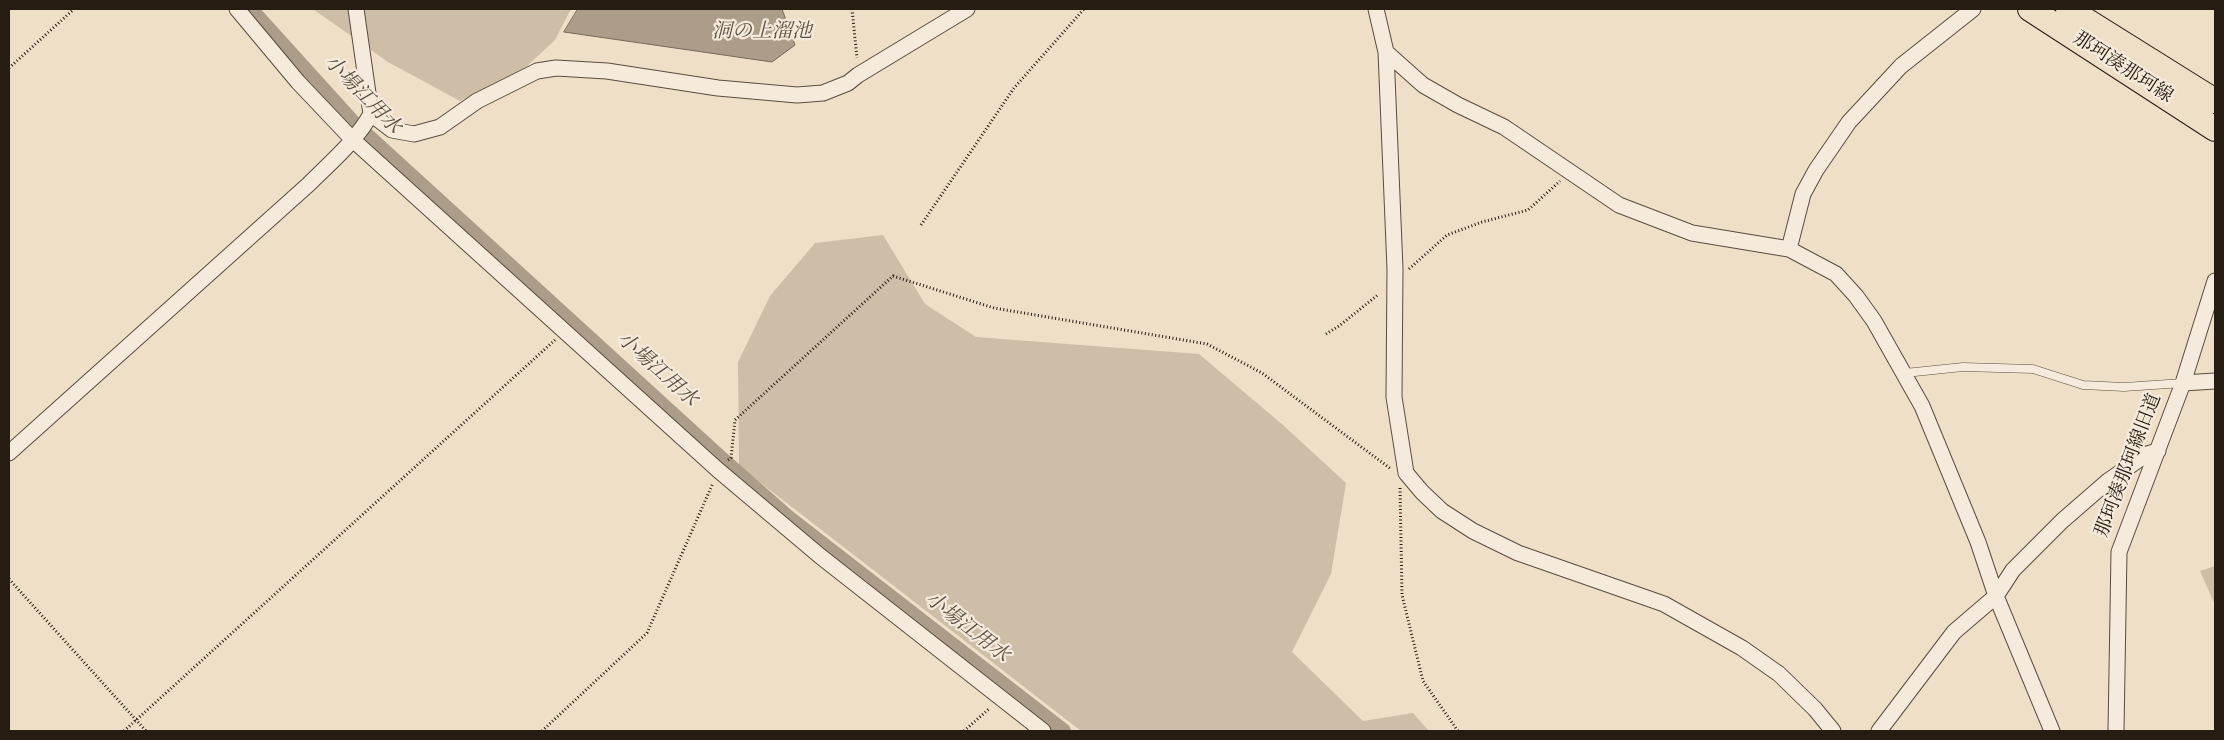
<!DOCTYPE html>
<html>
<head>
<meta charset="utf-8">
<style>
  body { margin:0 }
  #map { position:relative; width:2224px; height:740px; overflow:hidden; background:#f0dfc7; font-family:"Sorts Mill Goudy",serif }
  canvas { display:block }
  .frame { position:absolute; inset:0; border:10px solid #261c12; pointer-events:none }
</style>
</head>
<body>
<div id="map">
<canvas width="2224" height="740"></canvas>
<div class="frame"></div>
</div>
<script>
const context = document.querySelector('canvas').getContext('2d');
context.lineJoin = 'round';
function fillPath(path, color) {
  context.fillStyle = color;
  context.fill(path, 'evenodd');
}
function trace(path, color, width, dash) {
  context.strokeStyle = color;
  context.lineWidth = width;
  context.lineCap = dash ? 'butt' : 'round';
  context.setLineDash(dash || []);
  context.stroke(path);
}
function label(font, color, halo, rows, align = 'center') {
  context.font = font + ' "Sorts Mill Goudy","Noto Serif JP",serif';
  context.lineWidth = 4.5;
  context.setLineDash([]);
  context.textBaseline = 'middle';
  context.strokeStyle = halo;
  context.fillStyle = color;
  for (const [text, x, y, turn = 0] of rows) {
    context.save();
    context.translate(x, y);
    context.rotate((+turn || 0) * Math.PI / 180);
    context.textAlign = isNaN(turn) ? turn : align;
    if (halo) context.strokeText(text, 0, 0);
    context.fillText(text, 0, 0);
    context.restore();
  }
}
fillPath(new Path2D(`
  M 313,9 L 571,9 L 555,40 L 526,67 L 460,101 L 388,62 Z
  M 883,235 L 925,304 L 976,337 L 1199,354 L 1283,425 L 1346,483 L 1331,574 L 1292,652 L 1363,721 L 1413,713 L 1429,731 L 1081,731 L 739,466 L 738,362 L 770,296 L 815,243 Z
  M 2215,566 L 2215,605 L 2200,571 Z`), '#cebea8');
const water = new Path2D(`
  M 578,9 L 782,9 L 795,45 L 772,62 L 564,32 Z`);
fillPath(water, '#ab9d89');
trace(water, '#766959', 1);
trace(new Path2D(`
  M 250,9 L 355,125 L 720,458 L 787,517 L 1063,731`), '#ab9d89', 16);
const service = new Path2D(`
  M 1905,373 L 1963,367 L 2033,369 L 2083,385 L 2124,387 L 2183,383`);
const minor = new Path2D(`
  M 237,9 L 298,82 L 353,140 L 718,470 L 820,556 L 1043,731
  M 1376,9 L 1386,52 L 1395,269 L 1394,397 L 1406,473 L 1422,492 L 1442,511 L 1473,531 L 1518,553 L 1664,604 L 1742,648 L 1779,674 L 1815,709 L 1833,731
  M 1386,52 L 1423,85 L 1458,105 L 1504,127 L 1619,205 L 1692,233 L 1789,249 L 1836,274 L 1856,296 L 1874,321 L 1922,406 L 1978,542 L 1996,596 L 2052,731
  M 371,114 L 392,130 L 414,134 L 440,127 L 477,101 L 537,71 L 556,68 L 607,71 L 718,88 L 797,95 L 823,93 L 848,83 L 858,75 L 967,9
  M 1789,249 L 1803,194 L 1816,170 L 1849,122 L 1901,66 L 1973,9
  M 2183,383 L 2215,381
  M 9,453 L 309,184 C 331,162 356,141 371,114 L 356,9
  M 1879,731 L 1954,632 L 1996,596 L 2013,570 L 2062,521 L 2108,481 L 2147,454 L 2158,451
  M 2116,731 L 2119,552 L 2183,383 L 2215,281`);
const primary = new Path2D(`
  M 2030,9 L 2215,129
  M 2068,9 L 2215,101`);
trace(service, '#584d3f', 9);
trace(minor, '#584d3f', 17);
trace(primary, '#261c12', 26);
trace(new Path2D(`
  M 852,9 L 857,58
  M 9,68 L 74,9
  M 921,225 L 1014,88 L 1084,9
  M 1409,269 L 1447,235 L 1482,222 L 1528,210 L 1560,181
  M 1326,334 L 1339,326 L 1379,294
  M 728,460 L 731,458 L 735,420 L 893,276 L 994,308 L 1207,344 L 1262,373 L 1391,469
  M 1400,488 L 1402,595 L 1423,681 L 1458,731
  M 9,579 L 146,731
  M 124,731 L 555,340
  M 542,731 L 647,633 L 713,483
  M 964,731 L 990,708`), '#261c12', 3, [1, 2.5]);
trace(service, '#f5eadb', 8);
trace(minor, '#f5eadb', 15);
trace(primary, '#f0dfc7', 24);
label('19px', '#261c12', '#f5eadb', [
  ["那珂湊那珂線",2122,69,33],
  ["那珂湊那珂線旧道",2130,466,-69]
]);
label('italic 20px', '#5b5042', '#f5eadb', [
  ["洞の上溜池",762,34],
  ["小場江用水",361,96,46],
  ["小場江用水",656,371,42],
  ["小場江用水",966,629,38]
]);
</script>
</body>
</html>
